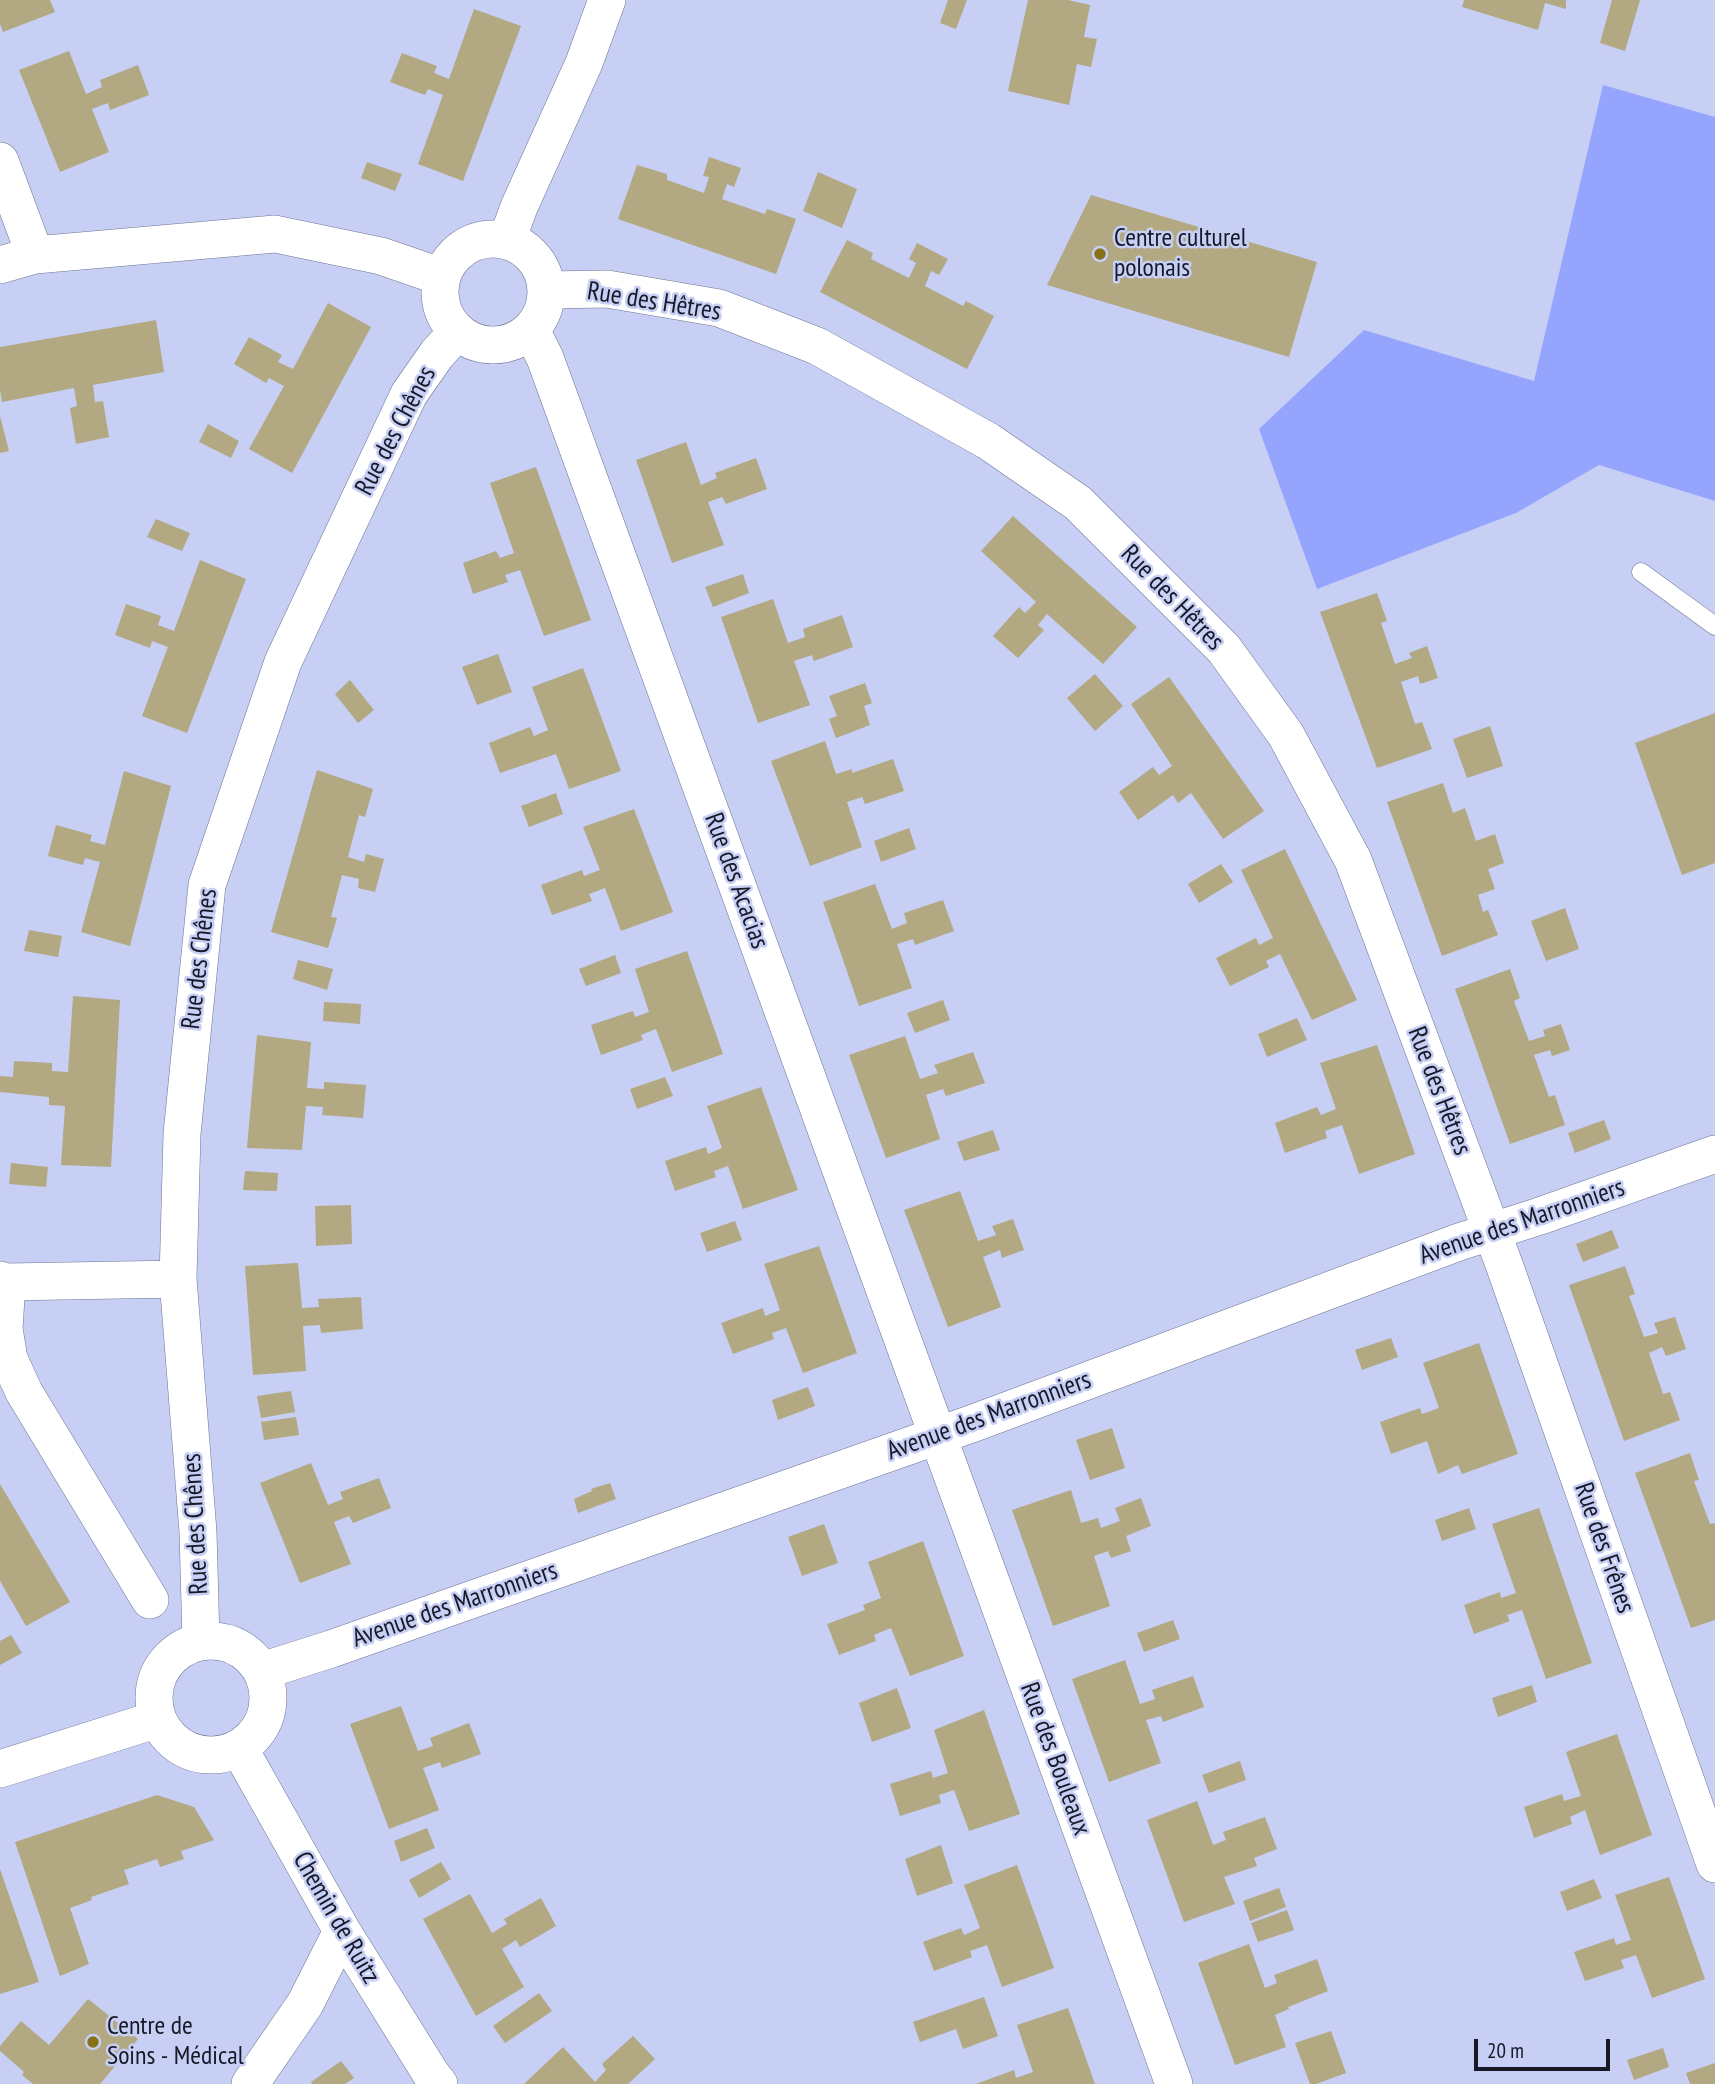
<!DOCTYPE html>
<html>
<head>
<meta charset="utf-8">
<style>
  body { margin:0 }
  #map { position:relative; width:1715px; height:2084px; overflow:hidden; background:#c7cff5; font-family:"PT Sans Narrow",sans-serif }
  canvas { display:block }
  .scale { position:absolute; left:1474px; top:2039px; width:136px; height:32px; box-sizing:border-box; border:4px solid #171927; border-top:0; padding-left:9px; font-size:21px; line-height:24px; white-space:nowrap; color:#171927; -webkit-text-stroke:5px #c7cff5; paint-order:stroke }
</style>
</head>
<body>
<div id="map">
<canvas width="1715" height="2084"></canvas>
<div class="scale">20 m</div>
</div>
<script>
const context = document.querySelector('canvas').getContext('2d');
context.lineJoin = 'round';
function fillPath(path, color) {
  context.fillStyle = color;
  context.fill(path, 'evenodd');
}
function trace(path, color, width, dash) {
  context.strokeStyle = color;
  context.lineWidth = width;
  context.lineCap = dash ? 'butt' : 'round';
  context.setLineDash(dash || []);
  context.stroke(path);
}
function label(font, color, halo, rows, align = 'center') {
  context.font = font + ' "PT Sans Narrow",sans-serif';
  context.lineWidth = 5;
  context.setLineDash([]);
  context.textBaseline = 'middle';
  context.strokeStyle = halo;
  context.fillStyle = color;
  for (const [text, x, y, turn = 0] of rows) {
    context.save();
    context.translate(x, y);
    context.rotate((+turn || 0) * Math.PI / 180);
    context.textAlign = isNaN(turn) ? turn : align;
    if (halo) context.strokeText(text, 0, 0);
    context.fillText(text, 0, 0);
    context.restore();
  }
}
fillPath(new Path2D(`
  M 1603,85 L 1715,117 L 1715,501 L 1599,465 L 1516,513 L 1317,589 L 1259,429 L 1364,330 L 1534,381 Z`), '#95a4fc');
fillPath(new Path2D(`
  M 0,0 L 50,0 L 55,12 L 3,32 L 0,24 Z
  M 948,0 L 967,0 L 956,29 L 940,23 Z
  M 1028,0 L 1068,0 L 1090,5 L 1084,37 L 1097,39 L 1091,67 L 1077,64 L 1069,105 L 1008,91 Z
  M 1464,0 L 1566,0 L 1566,9 L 1545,3 L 1538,30 L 1462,7 Z
  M 1612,0 L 1640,0 L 1625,51 L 1600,43 Z
  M 474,9 L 521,26 L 463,181 L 418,164 L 443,95 L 428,89 L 425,95 L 390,82 L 402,53 L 437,66 L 434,73 L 449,79 Z
  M 69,51 L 86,94 L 102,87 L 100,80 L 138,65 L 149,95 L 110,110 L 108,103 L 92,109 L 109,152 L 60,172 L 19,70 Z
  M 709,157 L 741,168 L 734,187 L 727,184 L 722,199 L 765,214 L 767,209 L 796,219 L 776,274 L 618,219 L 637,165 L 667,174 L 667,180 L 704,193 L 709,177 L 703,176 Z
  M 367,162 L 402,174 L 395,191 L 361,178 Z
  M 818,172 L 857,189 L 842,228 L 803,211 Z
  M 1091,195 L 1317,262 L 1289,357 L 1047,285 Z
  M 847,240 L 873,253 L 871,259 L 909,278 L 916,263 L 909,259 L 917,243 L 948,259 L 939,275 L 931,271 L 925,286 L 963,306 L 966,301 L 994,316 L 967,369 L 820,292 Z
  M 328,303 L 371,327 L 292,473 L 249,449 L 284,386 L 269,378 L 266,383 L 234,364 L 249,337 L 282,355 L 278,362 L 293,369 Z
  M 156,320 L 164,372 L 93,385 L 95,402 L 103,401 L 109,437 L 76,444 L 70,408 L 77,406 L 74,388 L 2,402 L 0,390 L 0,347 Z
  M 0,416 L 9,451 L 0,453 Z
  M 208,424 L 239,441 L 231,458 L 199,442 Z
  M 686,442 L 701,485 L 717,478 L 715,473 L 756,458 L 767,489 L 726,504 L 722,497 L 708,502 L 724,545 L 672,563 L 636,460 Z
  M 536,467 L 591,620 L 544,636 L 520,570 L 505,575 L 508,582 L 473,594 L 463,563 L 496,551 L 500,558 L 514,553 L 490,483 Z
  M 1013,516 L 1137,627 L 1103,664 L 1047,614 L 1038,625 L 1044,630 L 1018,658 L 993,636 L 1019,607 L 1025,613 L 1036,602 L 981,551 Z
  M 156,519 L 190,533 L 182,551 L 147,537 Z
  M 200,560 L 246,579 L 187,733 L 142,716 L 168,647 L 152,641 L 150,648 L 115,635 L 126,604 L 161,616 L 158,625 L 174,631 Z
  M 743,574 L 749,593 L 713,607 L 705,587 Z
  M 1377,593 L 1387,621 L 1381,623 L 1395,664 L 1412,658 L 1409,653 L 1427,646 L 1438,678 L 1420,684 L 1418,676 L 1401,682 L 1415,724 L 1422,722 L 1432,749 L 1377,768 L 1320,612 Z
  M 773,599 L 788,643 L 805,637 L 803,629 L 842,615 L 853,647 L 814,661 L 812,655 L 794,661 L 810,705 L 758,723 L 721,617 Z
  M 498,654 L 512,692 L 477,705 L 462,667 Z
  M 583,668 L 621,771 L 569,789 L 556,754 L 500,773 L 489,743 L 530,727 L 534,736 L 548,730 L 532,687 Z
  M 1095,674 L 1123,706 L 1095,731 L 1067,698 Z
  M 1169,677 L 1264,811 L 1223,839 L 1191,793 L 1178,803 L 1173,795 L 1138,820 L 1119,792 L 1153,767 L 1159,775 L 1172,766 L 1131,704 Z
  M 350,680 L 374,710 L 358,723 L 335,694 Z
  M 865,683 L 872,703 L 864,706 L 870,725 L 836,738 L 829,719 L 837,716 L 829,696 Z
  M 1715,713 L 1715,863 L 1682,875 L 1635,743 Z
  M 1490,726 L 1503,766 L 1467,778 L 1453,739 Z
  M 825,741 L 836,774 L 852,769 L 852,773 L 893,759 L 904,791 L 865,804 L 862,797 L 847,802 L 862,847 L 810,866 L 771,761 Z
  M 317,770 L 373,789 L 365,817 L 359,815 L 348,857 L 364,862 L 366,854 L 384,859 L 375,892 L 358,888 L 359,879 L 342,875 L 331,917 L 337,918 L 328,948 L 271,932 Z
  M 124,771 L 171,786 L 130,946 L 81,932 L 100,862 L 85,858 L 83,865 L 48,856 L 56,825 L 92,835 L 90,841 L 105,845 Z
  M 1443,783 L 1453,813 L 1465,808 L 1476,841 L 1495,834 L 1504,863 L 1488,869 L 1495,889 L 1478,895 L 1483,912 L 1488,910 L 1498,935 L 1442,956 L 1387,802 Z
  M 556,793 L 563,814 L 529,827 L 521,806 Z
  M 634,809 L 673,912 L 621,931 L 605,888 L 589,894 L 592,901 L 552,915 L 541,885 L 582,870 L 584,876 L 600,870 L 583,827 Z
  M 909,828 L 916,849 L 881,862 L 874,841 Z
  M 1285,849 L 1357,1000 L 1312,1020 L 1280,954 L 1266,961 L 1269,967 L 1230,986 L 1216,958 L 1256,938 L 1259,945 L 1273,938 L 1241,870 Z
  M 1221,864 L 1233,882 L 1199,903 L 1188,884 Z
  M 875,884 L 892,929 L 907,923 L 904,913 L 943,900 L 954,931 L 915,945 L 913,939 L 897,944 L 912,988 L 859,1006 L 823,902 Z
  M 1565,908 L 1579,949 L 1546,961 L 1531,921 Z
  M 29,930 L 62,936 L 58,957 L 24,951 Z
  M 687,951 L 723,1054 L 672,1072 L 656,1029 L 641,1035 L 643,1040 L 601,1055 L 591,1025 L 633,1011 L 635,1017 L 649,1012 L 635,969 Z
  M 615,955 L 621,973 L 586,986 L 579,969 Z
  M 298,960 L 333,969 L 327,990 L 293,979 Z
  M 1510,969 L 1520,998 L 1514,1001 L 1529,1041 L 1545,1036 L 1543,1030 L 1561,1024 L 1570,1050 L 1552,1056 L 1550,1050 L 1534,1055 L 1549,1097 L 1555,1095 L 1565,1125 L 1510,1144 L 1455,989 Z
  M 73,996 L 120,1000 L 111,1167 L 61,1165 L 65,1106 L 49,1105 L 49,1097 L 0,1092 L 0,1076 L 13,1077 L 14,1061 L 52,1063 L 52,1071 L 68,1072 Z
  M 943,1000 L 950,1020 L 915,1033 L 907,1013 Z
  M 324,1002 L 361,1004 L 360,1024 L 323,1021 Z
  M 1297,1018 L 1307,1040 L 1267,1057 L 1258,1034 Z
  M 257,1035 L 311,1042 L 307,1088 L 324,1089 L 324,1082 L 366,1085 L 363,1118 L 322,1115 L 323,1107 L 306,1106 L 302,1150 L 247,1148 Z
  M 905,1036 L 920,1079 L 938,1073 L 934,1065 L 973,1052 L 985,1083 L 946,1096 L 943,1089 L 926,1095 L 940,1139 L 886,1158 L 849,1055 Z
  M 1377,1045 L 1415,1154 L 1359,1174 L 1342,1125 L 1325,1131 L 1327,1138 L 1285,1153 L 1275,1123 L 1317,1107 L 1321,1115 L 1336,1109 L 1320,1063 Z
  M 665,1077 L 673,1096 L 637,1109 L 630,1089 Z
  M 761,1087 L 798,1190 L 743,1209 L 728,1166 L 714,1171 L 716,1177 L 675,1191 L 665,1161 L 706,1147 L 708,1154 L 722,1148 L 707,1106 Z
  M 1604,1120 L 1611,1139 L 1575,1153 L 1568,1133 Z
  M 993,1130 L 1000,1150 L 964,1161 L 957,1142 Z
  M 11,1163 L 48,1167 L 46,1187 L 9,1184 Z
  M 245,1171 L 278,1173 L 277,1191 L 243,1190 Z
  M 960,1191 L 978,1241 L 996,1235 L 992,1226 L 1013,1219 L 1024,1250 L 1002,1258 L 1000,1250 L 983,1257 L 1001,1307 L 948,1327 L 904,1210 Z
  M 351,1205 L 352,1244 L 316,1246 L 315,1206 Z
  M 735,1221 L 742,1240 L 707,1252 L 700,1233 Z
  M 1612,1230 L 1619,1248 L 1583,1262 L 1576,1244 Z
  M 819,1246 L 857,1353 L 803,1373 L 786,1328 L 772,1333 L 774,1339 L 733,1354 L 721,1323 L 763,1308 L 765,1316 L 780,1310 L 764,1264 Z
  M 298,1263 L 302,1308 L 319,1307 L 318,1299 L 361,1297 L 363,1329 L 321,1333 L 320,1325 L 303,1326 L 306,1371 L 253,1375 L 245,1266 Z
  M 1625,1266 L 1635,1294 L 1629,1296 L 1644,1337 L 1658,1333 L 1654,1323 L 1675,1317 L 1686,1349 L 1666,1356 L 1662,1347 L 1649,1353 L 1663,1394 L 1670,1392 L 1680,1420 L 1624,1441 L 1569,1285 Z
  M 1391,1338 L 1398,1357 L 1362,1370 L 1355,1350 Z
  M 1479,1343 L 1518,1454 L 1462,1474 L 1458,1465 L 1438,1474 L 1427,1441 L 1391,1454 L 1380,1422 L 1420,1408 L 1422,1414 L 1439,1408 L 1423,1363 Z
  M 808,1387 L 815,1406 L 778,1420 L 772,1400 Z
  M 291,1391 L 295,1412 L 261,1418 L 257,1396 Z
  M 296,1417 L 299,1435 L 264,1440 L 261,1422 Z
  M 1112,1428 L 1125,1468 L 1090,1480 L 1076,1440 Z
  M 1690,1453 L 1699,1480 L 1694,1481 L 1710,1524 L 1715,1523 L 1715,1620 L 1691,1628 L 1635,1473 Z
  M 311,1463 L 328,1505 L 343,1499 L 340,1492 L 379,1478 L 391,1508 L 353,1523 L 349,1516 L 334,1522 L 351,1564 L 300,1583 L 260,1483 Z
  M 610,1483 L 616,1499 L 578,1513 L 574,1499 L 592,1491 L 591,1489 Z
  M 0,1484 L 70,1602 L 26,1626 L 0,1581 Z
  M 1071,1490 L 1081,1523 L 1098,1518 L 1101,1528 L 1120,1521 L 1115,1508 L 1141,1498 L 1151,1526 L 1126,1536 L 1131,1551 L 1111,1558 L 1108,1551 L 1094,1556 L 1110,1606 L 1053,1626 L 1012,1510 Z
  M 1469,1508 L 1476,1529 L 1442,1541 L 1435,1520 Z
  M 1539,1508 L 1592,1663 L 1546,1679 L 1522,1610 L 1507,1615 L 1510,1621 L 1474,1634 L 1464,1605 L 1500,1592 L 1501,1598 L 1516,1593 L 1492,1524 Z
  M 824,1524 L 838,1563 L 802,1576 L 788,1537 Z
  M 923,1541 L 964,1656 L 910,1676 L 891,1628 L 874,1635 L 876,1641 L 839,1655 L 827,1624 L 865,1610 L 863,1605 L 881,1598 L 868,1562 Z
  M 1173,1620 L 1180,1639 L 1144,1652 L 1137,1633 Z
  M 11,1635 L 22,1653 L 0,1665 L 0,1641 Z
  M 1125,1660 L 1140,1704 L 1155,1699 L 1152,1690 L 1193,1676 L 1204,1707 L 1163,1722 L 1161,1716 L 1146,1720 L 1161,1763 L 1109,1782 L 1072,1679 Z
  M 1532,1685 L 1537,1702 L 1498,1717 L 1492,1698 Z
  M 897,1688 L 911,1728 L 872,1742 L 859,1703 Z
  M 401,1706 L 418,1751 L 433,1746 L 430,1738 L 469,1723 L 481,1754 L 442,1768 L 440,1762 L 423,1768 L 439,1810 L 389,1829 L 350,1724 Z
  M 984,1710 L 1020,1814 L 969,1831 L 954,1790 L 939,1795 L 941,1803 L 900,1816 L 890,1784 L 931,1771 L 933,1778 L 948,1773 L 934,1730 Z
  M 1617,1734 L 1652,1835 L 1600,1855 L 1585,1810 L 1570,1817 L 1572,1824 L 1534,1838 L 1524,1807 L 1562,1794 L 1564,1801 L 1581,1796 L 1566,1752 Z
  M 1240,1761 L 1246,1780 L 1209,1793 L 1202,1775 Z
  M 157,1795 L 194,1807 L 214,1840 L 181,1851 L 184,1859 L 160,1867 L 157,1859 L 124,1870 L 129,1884 L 91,1897 L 92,1900 L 70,1908 L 89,1964 L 60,1976 L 15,1842 Z
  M 1197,1801 L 1213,1845 L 1226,1840 L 1223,1832 L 1265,1817 L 1277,1849 L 1254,1858 L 1257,1866 L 1224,1877 L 1235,1904 L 1184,1922 L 1147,1820 Z
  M 427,1828 L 435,1848 L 401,1862 L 394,1841 Z
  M 941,1845 L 953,1883 L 917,1896 L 905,1859 Z
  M 441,1862 L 451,1879 L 419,1898 L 409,1880 Z
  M 1017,1865 L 1054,1968 L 1002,1987 L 987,1945 L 970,1951 L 972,1957 L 934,1971 L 923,1942 L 961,1928 L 964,1935 L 980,1928 L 964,1885 Z
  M 0,1869 L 39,1982 L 0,1994 Z
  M 1669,1877 L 1705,1979 L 1652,1998 L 1636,1955 L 1621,1960 L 1624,1968 L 1585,1981 L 1574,1952 L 1614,1938 L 1616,1945 L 1631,1940 L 1615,1895 Z
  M 1594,1879 L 1602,1898 L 1567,1911 L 1560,1892 Z
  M 1279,1888 L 1286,1907 L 1250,1921 L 1243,1901 Z
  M 470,1894 L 492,1933 L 507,1924 L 504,1919 L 541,1898 L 556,1926 L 520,1947 L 516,1940 L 502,1949 L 524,1987 L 476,2016 L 423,1919 Z
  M 1287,1910 L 1294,1930 L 1258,1942 L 1251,1923 Z
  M 1249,1944 L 1265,1988 L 1277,1983 L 1274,1975 L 1317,1959 L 1328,1991 L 1288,2007 L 1289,2009 L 1275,2015 L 1286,2047 L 1235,2065 L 1198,1963 Z
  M 539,1993 L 552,2011 L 505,2043 L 493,2026 Z
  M 984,1997 L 998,2036 L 963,2049 L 956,2029 L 920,2042 L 913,2022 Z
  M 88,1999 L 138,2039 L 100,2084 L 33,2084 L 22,2075 L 24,2072 L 0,2051 L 0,2046 L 21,2021 L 49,2045 Z
  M 1068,2008 L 1095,2084 L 976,2084 L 1014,2070 L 1016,2078 L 1033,2072 L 1017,2025 Z
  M 1331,2031 L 1346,2073 L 1316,2084 L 1310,2084 L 1295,2043 Z
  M 633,2036 L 655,2059 L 628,2084 L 524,2084 L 563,2047 L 595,2082 L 606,2070 L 602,2064 Z
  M 1663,2048 L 1669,2067 L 1634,2080 L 1627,2060 Z
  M 341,2061 L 354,2078 L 345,2084 L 312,2084 L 311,2082 Z
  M 1715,2063 L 1715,2084 L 1690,2084 L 1686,2073 Z`), '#b2a882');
const service = new Path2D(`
  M 1641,572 L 1715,626`);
const minor = new Path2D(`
  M 0,161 L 35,255
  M440 292a53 53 0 1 1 106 0a53 53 0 1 1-106 0Z
  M 507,240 L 519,207 L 584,63 L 607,0
  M 0,265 L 35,255 L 275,234 L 381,256 L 442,277
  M 546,290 L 607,289 L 719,308 L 817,346 L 988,441 L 1078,503 L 1224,649 L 1286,735 L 1353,860 L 1505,1267 L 1715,1864
  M 531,330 L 545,358 L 1174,2084
  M 0,1280 L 7,1282 L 178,1279
  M 7,1282 L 4,1329 L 9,1359 L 24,1392 L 150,1600
  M154 1698a57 57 0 1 1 114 0a57 57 0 1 1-114 0Z
  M 201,1641 L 198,1532 L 178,1279 L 182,1134 L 207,885 L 283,662 L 409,394 L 437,354 L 457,332
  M 262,1671 L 331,1649 L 974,1423 L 1459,1242 L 1540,1216 L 1715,1154
  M 239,1748 L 342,1931 L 431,2074 L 439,2084
  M 0,1769 L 158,1719
  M 250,2084 L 305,2004 L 342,1931`);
trace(service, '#6d7496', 19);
trace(minor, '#6d7496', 38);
trace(service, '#fff', 18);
trace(minor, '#fff', 37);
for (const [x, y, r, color] of [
  [1100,254,7,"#877315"],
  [93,2042,7,"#877315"]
]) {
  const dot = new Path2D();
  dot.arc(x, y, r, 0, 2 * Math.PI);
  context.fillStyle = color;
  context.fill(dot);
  trace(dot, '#c7cff5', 2.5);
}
label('26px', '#171927', '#c7cff5', [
  ["Centre culturel",1114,239],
  ["polonais",1114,269],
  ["Centre de",107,2027],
  ["Soins - Médical",107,2057]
], 'left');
label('26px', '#171927', '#c7cff5', [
  ["Rue des Hêtres",654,302,9],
  ["Rue des Chênes",396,431,-62],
  ["Rue des Hêtres",1172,598,46],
  ["Rue des Acacias",736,881,70],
  ["Rue des Chênes",200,959,-83],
  ["Rue des Hêtres",1439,1091,69],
  ["Avenue des Marronniers",1522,1222,-19],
  ["Avenue des Marronniers",989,1416,-20],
  ["Rue des Chênes",196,1524,-93],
  ["Rue des Frênes",1604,1548,71],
  ["Avenue des Marronniers",455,1605,-19],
  ["Rue des Bouleaux",1055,1759,70],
  ["Chemin de Ruitz",336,1918,60]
]);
</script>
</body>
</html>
